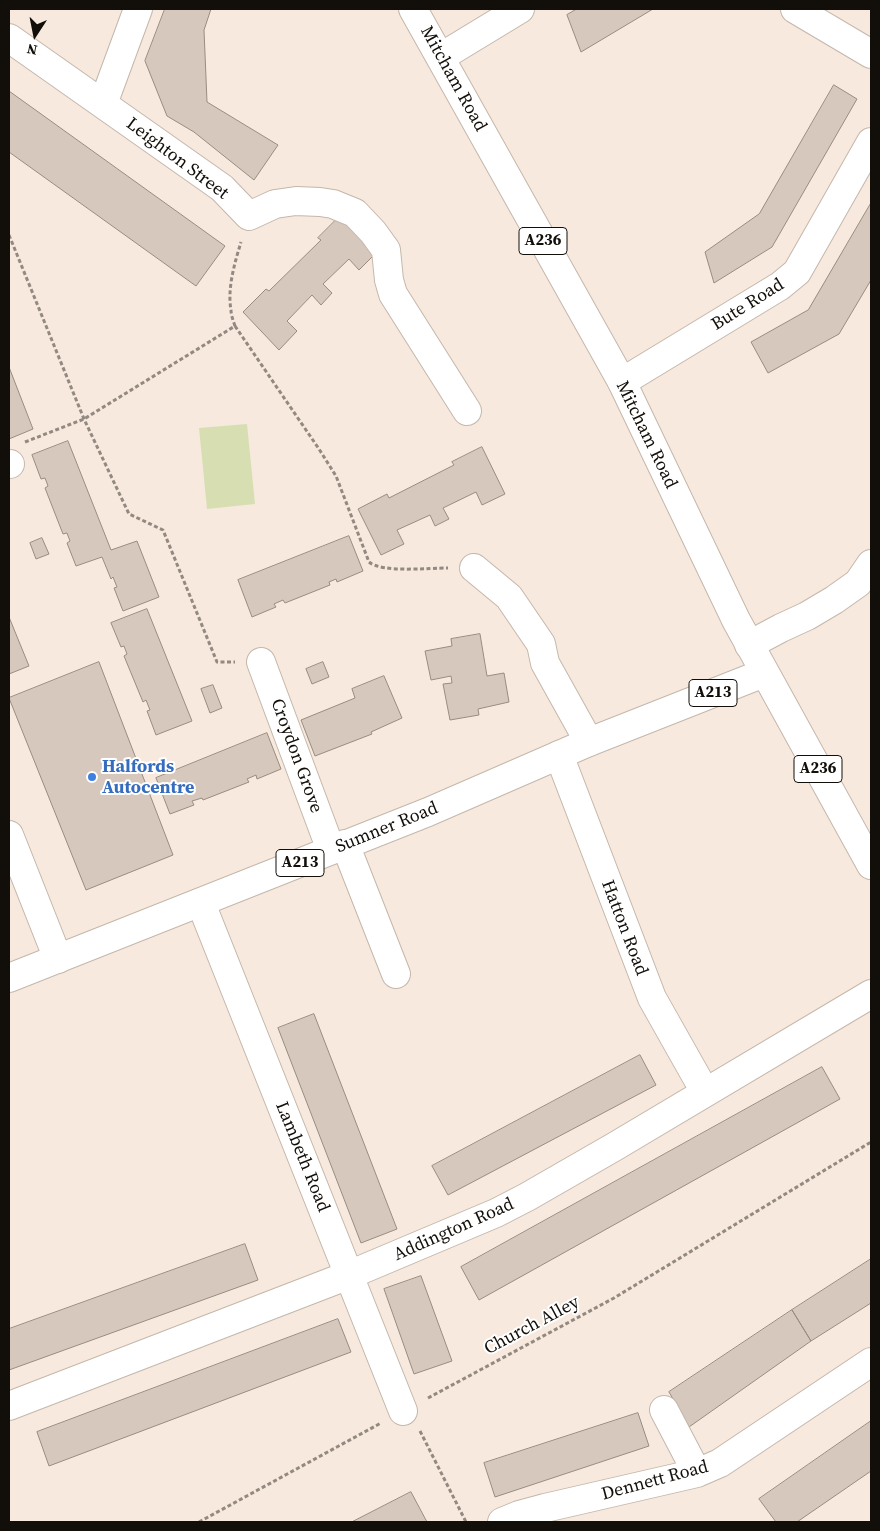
<!DOCTYPE html>
<html>
<head>
<meta charset="utf-8">
<style>
  body { margin:0 }
  #map { position:relative; width:880px; height:1531px; overflow:hidden; background:#f7e9dd; font-family:"Source Serif 4",serif }
  canvas { display:block }
  .frame { position:absolute; inset:0; border:10px solid #120e09; pointer-events:none }
  .north { position:absolute; left:10px; top:10px; width:50px; height:50px; -webkit-text-stroke:4px #fff; paint-order:stroke; rotate:191deg; font-size:14px; font-weight:700; line-height:20px; text-align:center; color:#120e09 }
  .north::after { content:''; display:block; margin:auto; width:18px; height:22px; background:#120e09; clip-path:polygon(50% 0,100% 100%,50% 72%,0 100%) }
</style>
</head>
<body>
<div id="map">
<canvas width="880" height="1531"></canvas>
<div class="frame"></div>
<div class="north">N</div>
</div>
<script>
const context = document.querySelector('canvas').getContext('2d');
context.lineJoin = 'round';
function fillPath(path, color) {
  context.fillStyle = color;
  context.fill(path, 'evenodd');
}
function trace(path, color, width, dash) {
  context.strokeStyle = color;
  context.lineWidth = width;
  context.lineCap = dash ? 'butt' : 'round';
  context.setLineDash(dash || []);
  context.stroke(path);
}
function label(font, color, halo, rows, align = 'center') {
  context.font = font + ' "Source Serif 4",serif';
  context.lineWidth = 4;
  context.setLineDash([]);
  context.textBaseline = 'middle';
  context.strokeStyle = halo;
  context.fillStyle = color;
  for (const [text, x, y, turn = 0] of rows) {
    context.save();
    context.translate(x, y);
    context.rotate((+turn || 0) * Math.PI / 180);
    context.textAlign = isNaN(turn) ? turn : align;
    if (halo) context.strokeText(text, 0, 0);
    context.fillText(text, 0, 0);
    context.restore();
  }
}
fillPath(new Path2D(`
  M 247,424 L 255,504 L 207,509 L 199,428 Z`), '#d7dfb2');
const building = new Path2D(`
  M 165,9 L 211,9 L 204,30 L 207,102 L 278,145 L 254,180 L 194,132 L 167,116 L 145,61 Z
  M 577,9 L 653,9 L 581,52 L 567,15 Z
  M 834,85 L 857,99 L 772,247 L 714,283 L 705,252 L 759,214 Z
  M 9,91 L 225,246 L 196,286 L 9,152 Z
  M 871,203 L 871,280 L 839,334 L 768,373 L 751,342 L 808,310 Z
  M 342,214 L 377,252 L 359,270 L 349,259 L 323,284 L 332,293 L 321,305 L 312,295 L 287,321 L 297,331 L 279,350 L 243,312 L 266,289 L 269,291 L 321,240 L 318,238 Z
  M 9,367 L 33,429 L 9,439 Z
  M 68,441 L 111,550 L 137,541 L 159,597 L 123,611 L 114,588 L 117,587 L 113,577 L 111,579 L 102,557 L 76,566 L 67,543 L 70,541 L 67,533 L 63,534 L 45,488 L 48,486 L 45,478 L 41,479 L 32,455 Z
  M 482,447 L 505,494 L 482,505 L 476,492 L 443,508 L 449,519 L 435,526 L 430,515 L 397,530 L 404,544 L 381,555 L 358,509 L 387,494 L 389,498 L 454,465 L 452,462 Z
  M 349,536 L 363,571 L 337,582 L 336,579 L 329,582 L 330,585 L 285,603 L 283,600 L 274,604 L 276,607 L 252,617 L 238,580 Z
  M 42,538 L 49,554 L 36,559 L 30,543 Z
  M 147,609 L 192,721 L 156,735 L 147,711 L 150,710 L 146,700 L 143,702 L 124,656 L 127,654 L 124,646 L 121,647 L 111,623 Z
  M 9,617 L 29,666 L 9,674 Z
  M 480,634 L 487,676 L 504,673 L 509,702 L 478,709 L 479,715 L 450,720 L 443,684 L 452,683 L 451,676 L 431,680 L 425,651 L 452,646 L 451,639 Z
  M 99,662 L 173,855 L 86,890 L 9,698 Z
  M 323,662 L 329,677 L 312,684 L 306,669 Z
  M 384,676 L 402,718 L 371,732 L 372,734 L 315,756 L 301,720 L 355,698 L 352,689 Z
  M 213,685 L 222,708 L 210,713 L 201,689 Z
  M 267,733 L 281,769 L 257,779 L 256,775 L 247,779 L 249,782 L 203,800 L 202,798 L 192,801 L 194,805 L 170,814 L 156,778 Z
  M 314,1014 L 397,1229 L 361,1243 L 278,1028 Z
  M 640,1055 L 656,1085 L 448,1195 L 432,1166 Z
  M 822,1067 L 840,1099 L 479,1300 L 461,1267 Z
  M 245,1244 L 258,1280 L 9,1370 L 9,1329 Z
  M 871,1259 L 871,1303 L 811,1341 L 792,1310 Z
  M 421,1276 L 452,1361 L 414,1374 L 384,1289 Z
  M 792,1310 L 811,1341 L 689,1427 L 669,1392 Z
  M 338,1319 L 351,1352 L 49,1466 L 37,1432 Z
  M 638,1413 L 649,1446 L 495,1497 L 484,1463 Z
  M 871,1421 L 871,1471 L 797,1522 L 776,1522 L 759,1499 Z
  M 411,1492 L 427,1522 L 352,1522 Z`);
fillPath(building, '#d6c8bc');
trace(building, '#988c80', 1);
const minor = new Path2D(`
  M 795,9 L 871,54
  M 9,38 L 222,188 L 249,216 L 275,204 L 296,201 L 320,202 L 333,204 L 355,213 L 373,232 L 386,250 L 389,280 L 393,294 L 467,411
  M 441,57 L 520,9
  M 103,104 L 138,9
  M 622,382 L 780,286 L 797,272 L 871,142
  M 9,464 L 10,464
  M 474,568 L 509,597 L 541,644 L 545,663 L 589,742
  M 749,645 L 781,628 L 807,616 L 834,600 L 858,583 L 871,564
  M 261,662 L 331,850
  M 559,755 L 652,998 L 705,1092
  M 9,835 L 58,959
  M 345,844 L 396,974
  M 202,903 L 206,916 L 403,1411
  M 9,1406 L 349,1275 L 496,1213 L 527,1197 L 614,1147 L 871,994
  M 664,1410 L 697,1473
  M 502,1522 L 519,1515 L 545,1508 L 697,1473 L 720,1463 L 871,1362`);
const major = new Path2D(`
  M 413,9 L 622,382 L 736,620 L 871,865
  M 9,978 L 428,812 L 589,742 L 764,673`);
trace(minor, '#c4b7ab', 30);
trace(major, '#c4b7ab', 30);
trace(new Path2D(`
  M 9,235 L 84,419 L 129,514 L 163,530 L 217,662 L 235,662
  M 235,326 L 319,449 L 336,476 L 369,562 C 382,573 429,568 448,568
  M 25,442 L 84,419 L 235,326 C 233,320 231,315 231,310 C 227,288 235,262 241,242
  M 428,1398 L 614,1298 L 871,1142
  M 420,1431 L 466,1522
  M 199,1522 L 381,1423`), '#938980', 3, [4, 2.5]);
trace(minor, '#fff', 28);
trace(major, '#fff', 28);
for (const [x, y, r, color] of [
  [92,777,5,"#3f7fe0"]
]) {
  const dot = new Path2D();
  dot.arc(x, y, r, 0, 2 * Math.PI);
  context.fillStyle = color;
  context.fill(dot);
  trace(dot, '#fff', 2);
}
for (const [x, y, w] of [
  [543,241,48],
  [713,693,48],
  [818,769,48],
  [300,863,48]
]) {
  const box = new Path2D();
  box.roundRect(x - w / 2, y - 13.5, w, 27, 4);
  context.fillStyle = '#fff';
  context.fill(box);
  trace(box, '#120e09', 1);
}
label('bold 16px', '#120e09', null, [
  ["A236",543,241],
  ["A213",713,693],
  ["A236",818,769],
  ["A213",300,863]
]);
label('18px', '#120e09', '#fff', [
  ["Mitcham Road",453,79,61],
  ["Leighton Street",177,159,37],
  ["Bute Road",748,305,-32],
  ["Mitcham Road",646,435,64],
  ["Croydon Grove",296,756,70],
  ["Sumner Road",387,828,-22],
  ["Hatton Road",624,928,69],
  ["Lambeth Road",302,1157,68],
  ["Addington Road",454,1230,-24],
  ["Church Alley",532,1326,-28],
  ["Dennett Road",655,1481,-15]
]);
label('bold 18px', '#366cbe', '#fff', [
  ["Halfords",102,767],
  ["Autocentre",102,788]
], 'left');
</script>
</body>
</html>
